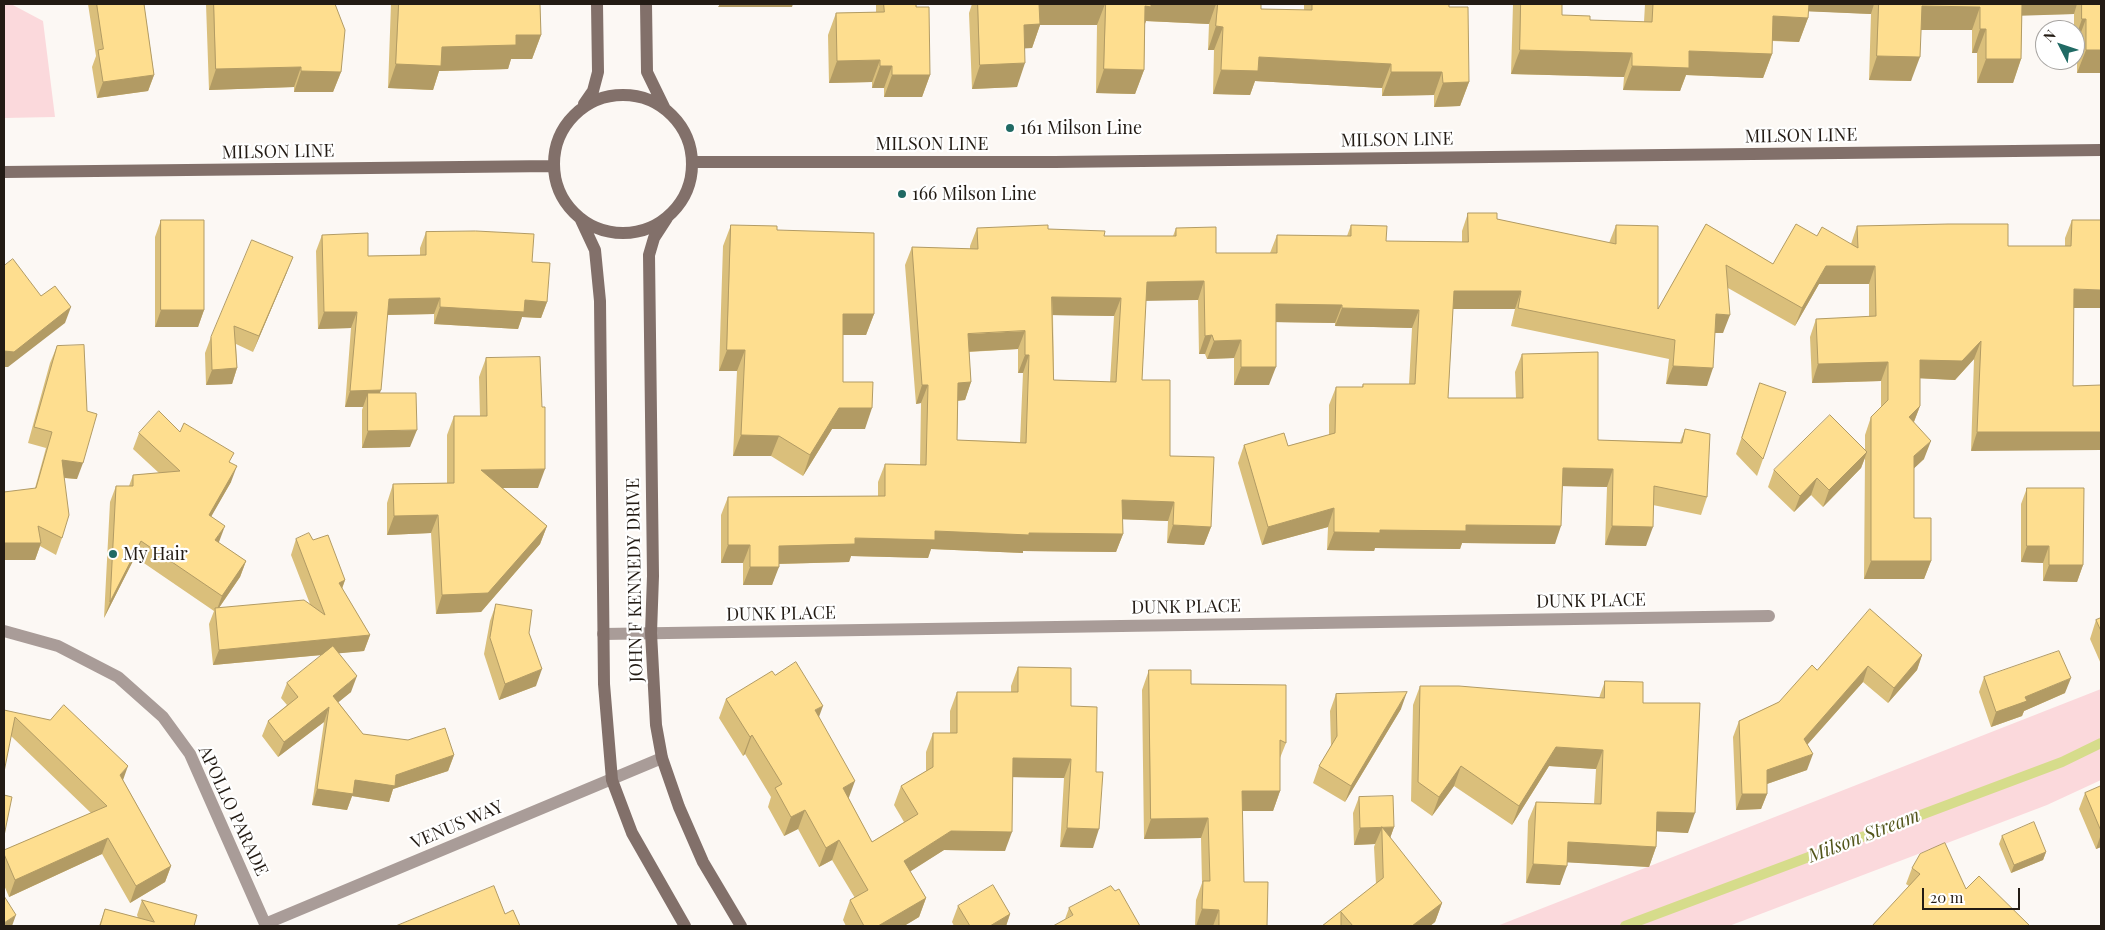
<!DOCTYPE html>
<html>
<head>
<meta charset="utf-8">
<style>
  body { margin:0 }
  #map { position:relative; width:2105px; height:930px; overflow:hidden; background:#fcf8f4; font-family:"Playfair Display",serif }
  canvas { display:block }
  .frame { position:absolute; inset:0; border:5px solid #231b14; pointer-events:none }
  .north { position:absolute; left:2035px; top:20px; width:50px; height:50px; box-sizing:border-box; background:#fff; border:1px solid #a7a4a1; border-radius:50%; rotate:311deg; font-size:14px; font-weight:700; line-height:20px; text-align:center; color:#231b14 }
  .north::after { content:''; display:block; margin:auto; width:18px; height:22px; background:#206a64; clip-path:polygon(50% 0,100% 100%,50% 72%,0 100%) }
  .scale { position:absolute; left:1922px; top:888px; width:98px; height:22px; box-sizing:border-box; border:2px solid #231b14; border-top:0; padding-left:6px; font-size:15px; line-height:18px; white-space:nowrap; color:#231b14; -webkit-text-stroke:4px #fff; paint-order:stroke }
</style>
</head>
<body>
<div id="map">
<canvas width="2105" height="930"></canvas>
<div class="frame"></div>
<div class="north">N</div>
<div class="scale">20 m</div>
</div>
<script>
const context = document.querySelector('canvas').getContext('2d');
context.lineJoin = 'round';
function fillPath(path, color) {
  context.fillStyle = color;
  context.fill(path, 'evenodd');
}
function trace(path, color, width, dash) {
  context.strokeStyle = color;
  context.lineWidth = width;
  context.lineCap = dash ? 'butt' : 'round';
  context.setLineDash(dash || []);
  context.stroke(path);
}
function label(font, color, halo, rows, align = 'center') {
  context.font = font + ' "Playfair Display",serif';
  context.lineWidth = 4.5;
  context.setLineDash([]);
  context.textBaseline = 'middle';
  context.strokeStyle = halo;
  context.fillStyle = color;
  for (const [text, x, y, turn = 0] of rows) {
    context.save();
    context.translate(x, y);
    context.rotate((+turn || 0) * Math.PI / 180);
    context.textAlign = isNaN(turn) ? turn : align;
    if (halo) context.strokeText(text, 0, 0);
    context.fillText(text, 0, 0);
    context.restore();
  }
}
fillPath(new Path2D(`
  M 4,4 L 11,4 L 43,21 L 55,117 L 4,118 Z
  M 2101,689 L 2101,780 L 2047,805 L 1729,926 L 1497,926 Z`), '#fbd9dc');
trace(new Path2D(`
  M 1625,926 L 2062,762 L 2101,743`), '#d6dc8b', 10);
trace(new Path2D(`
  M 4,631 L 58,646 L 118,677 L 163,717 L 190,754 L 266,926
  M 603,634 L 1769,616
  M 265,924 L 662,758`), '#a99c98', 12);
trace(new Path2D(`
  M 646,4 L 647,72 L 665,109
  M554 164a69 69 0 1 1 138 0a69 69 0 1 1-138 0Z
  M 584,104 L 593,91 L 598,72 L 597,4
  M 692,162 L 1055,162 L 2101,150
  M 4,172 L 553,166
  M 667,218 L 654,238 L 649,255 L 653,576 L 651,633 L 656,725 L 662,758 L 679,807 L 703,862 L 741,926
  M 581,220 L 595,250 L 600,301 L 604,684 L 612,780 L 632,833 L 685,926`), '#82706a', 12);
fillPath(new Path2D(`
  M 88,4 L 144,4 L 154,75 L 148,91 L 97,98 L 92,67 L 96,56 Z
  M 206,4 L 335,4 L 341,72 L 333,92 L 294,92 L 294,87 L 209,90 Z
  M 391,4 L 540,4 L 541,35 L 532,59 L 511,59 L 508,69 L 439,71 L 433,90 L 388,88 Z
  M 876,4 L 916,4 L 930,75 L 922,97 L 884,97 L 884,88 L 872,88 L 872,82 L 829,83 L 828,35 L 836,13 L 876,12 Z
  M 972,4 L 1261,4 L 1261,9 L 1304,10 L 1304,4 L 1449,4 L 1449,7 L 1469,82 L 1460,106 L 1434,107 L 1434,95 L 1382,96 L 1382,88 L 1255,81 L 1250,95 L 1213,94 L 1214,50 L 1208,50 L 1209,24 L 1146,21 L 1145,24 L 1144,70 L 1135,94 L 1096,93 L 1097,25 L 1040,25 L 1032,48 L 1025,48 L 1017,87 L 972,89 L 969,13 Z
  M 1513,4 L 1562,4 L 1562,15 L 1590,20 L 1644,22 L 1645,4 L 2101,4 L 2101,73 L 2077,73 L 2077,43 L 2075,43 L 2075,30 L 2074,30 L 2074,14 L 2022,15 L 2021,59 L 2013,83 L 1977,83 L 1977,53 L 1972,53 L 1972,30 L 1921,30 L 1911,81 L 1869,80 L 1871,14 L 1808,11 L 1808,18 L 1799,42 L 1772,41 L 1772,54 L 1763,78 L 1686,75 L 1680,91 L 1623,90 L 1624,77 L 1511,74 Z
  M 1468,213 L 1609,243 L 1616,225 L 1658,309 L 1706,224 L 1773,264 L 1817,236 L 1851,244 L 1857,226 L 2008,246 L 2065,246 L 2065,238 L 2072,220 L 2074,308 L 1971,451 L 1974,359 L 1955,380 L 1920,378 L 1920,406 L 1914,422 L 1924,459 L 1914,468 L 1914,518 L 1931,561 L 1924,579 L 1864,579 L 1865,458 L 1861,468 L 1823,507 L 1811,495 L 1794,512 L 1768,487 L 1774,470 L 1865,450 L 1865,435 L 1871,417 L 1881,407 L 1881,381 L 1812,383 L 1810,337 L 1816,319 L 1869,317 L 1869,284 L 1819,284 L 1795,326 L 1728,288 L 1723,333 L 1715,333 L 1707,386 L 1666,384 L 1669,359 L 1511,326 L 1515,309 L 1453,309 L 1448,398 L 1516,398 L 1515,372 L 1522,354 L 1598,440 L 1680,442 L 1685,429 L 1707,497 L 1701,515 L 1653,505 L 1646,546 L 1605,545 L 1607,487 L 1563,486 L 1555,544 L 1462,543 L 1460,549 L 1375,548 L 1374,551 L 1327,550 L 1328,527 L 1262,545 L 1238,463 L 1244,445 L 1288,446 L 1329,435 L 1329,405 L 1336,387 L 1362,387 L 1363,384 L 1409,384 L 1412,328 L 1335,326 L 1335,323 L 1276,322 L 1269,385 L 1234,385 L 1234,358 L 1207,359 L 1205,354 L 1199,354 L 1198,300 L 1146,300 L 1142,380 L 1170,456 L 1211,527 L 1204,545 L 1167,543 L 1168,521 L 1122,519 L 1123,534 L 1116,552 L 1023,551 L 1023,553 L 931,549 L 928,558 L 851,556 L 849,562 L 779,564 L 772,585 L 743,585 L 743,563 L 721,563 L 721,515 L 728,497 L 878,496 L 878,482 L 885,464 L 920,465 L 921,403 L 916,404 L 905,265 L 912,247 L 970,249 L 970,246 L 977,228 L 1048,229 L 1104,236 L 1173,236 L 1176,228 L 1216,253 L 1270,253 L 1277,235 L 1347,236 L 1351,225 L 1386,241 L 1462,242 L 1462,231 ZM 1053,315 L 1114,316 L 1110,382 L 1054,380 ZM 1018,349 L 1018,373 L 1023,373 L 1020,442 L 957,440 L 958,401 L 965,400 L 971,382 L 969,352 Z
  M 161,220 L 204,310 L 198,327 L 155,327 L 155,237 Z
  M 731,225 L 777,230 L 874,314 L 866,335 L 843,335 L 843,382 L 865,429 L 832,429 L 803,476 L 771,456 L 733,456 L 737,371 L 719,371 L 723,246 Z
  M 426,232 L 532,262 L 547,302 L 541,318 L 522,317 L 518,329 L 434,324 L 434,314 L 387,315 L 379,393 L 410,447 L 362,448 L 362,410 L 363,407 L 345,407 L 351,328 L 318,329 L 316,251 L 322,235 L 368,256 L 420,255 L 420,248 Z
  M 287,272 L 253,352 L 236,344 L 237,368 L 232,384 L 206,385 L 205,353 L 211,337 Z
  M 57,346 L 77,479 L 64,478 L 62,538 L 56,555 L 40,546 L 35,560 L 35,488 L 46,448 L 28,443 L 50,363 Z
  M 486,358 L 538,488 L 503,488 L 547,526 L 540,544 L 481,612 L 436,614 L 431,533 L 387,535 L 387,503 L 393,484 L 447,483 L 447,435 L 454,416 L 480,416 L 479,377 Z
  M 1760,383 L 1763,459 L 1757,476 L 1736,454 Z
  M 180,432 L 230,462 L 231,482 L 211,516 L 218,542 L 246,561 L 240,577 L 219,608 L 310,604 L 291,555 L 296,539 L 313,540 L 345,580 L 342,589 L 370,635 L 364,651 L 338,653 L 351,692 L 338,702 L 363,734 L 454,755 L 448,771 L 393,789 L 389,802 L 352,796 L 347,810 L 312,805 L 324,722 L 278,757 L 262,736 L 268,721 L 287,705 L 281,698 L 287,683 L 322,655 L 213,665 L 209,624 L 214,611 L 135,557 L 104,618 L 110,502 L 116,486 L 129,486 L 133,475 L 159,473 L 133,449 L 139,433 Z
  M 2027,488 L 2083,565 L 2077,582 L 2043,581 L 2043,563 L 2021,562 L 2021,504 Z
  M 496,604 L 529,633 L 536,686 L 499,700 L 484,654 L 490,621 Z
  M 2101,618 L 2101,664 L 2090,639 L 2096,620 Z
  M 1922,655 L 1917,670 L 1888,703 L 1863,682 L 1807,745 L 1807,770 L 1767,784 L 1767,794 L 1761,809 L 1736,810 L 1733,737 L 1739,721 L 1779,702 L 1817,670 Z
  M 1018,667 L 1071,706 L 1093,848 L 1060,847 L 1064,778 L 1013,777 L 1005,851 L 944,850 L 910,871 L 926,898 L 919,917 L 904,926 L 846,926 L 843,920 L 850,900 L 855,898 L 832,860 L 819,867 L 798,829 L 784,836 L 768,807 L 771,797 L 745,754 L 743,756 L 719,718 L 726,699 L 819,717 L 849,799 L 872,842 L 904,822 L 894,805 L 901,786 L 926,771 L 926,752 L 933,733 L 950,733 L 950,711 L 957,692 L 1011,692 L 1011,686 Z
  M 1149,670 L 1191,684 L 1286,743 L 1280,758 L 1280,791 L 1273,811 L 1242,811 L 1244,882 L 1267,926 L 1279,926 L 1195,926 L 1196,900 L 1202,883 L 1201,838 L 1144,839 L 1142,690 Z
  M 1984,677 L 2065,693 L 2024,711 L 2022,716 L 1991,727 L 1979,692 Z
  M 1605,681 L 1643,703 L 1688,833 L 1657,831 L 1656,847 L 1649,867 L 1567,862 L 1560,885 L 1526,883 L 1528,821 L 1536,802 L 1594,804 L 1596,769 L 1549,766 L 1512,825 L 1454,786 L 1432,816 L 1411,801 L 1413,705 L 1420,686 L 1599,698 Z
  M 1336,694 L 1401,709 L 1345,802 L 1313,783 L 1319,766 L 1331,746 L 1330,711 Z
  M 4,710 L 123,780 L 171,866 L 165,882 L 130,903 L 102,854 L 9,897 L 4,885 L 4,850 L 91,813 L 11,736 Z
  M 2101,786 L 2101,847 L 2096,849 L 2079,809 L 2085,793 Z
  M 1359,797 L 1394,827 L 1390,838 L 1442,903 L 1435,922 L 1430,926 L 1322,926 L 1376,884 L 1374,847 L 1375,844 L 1354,845 L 1353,813 Z
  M 2002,836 L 2046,852 L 2043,860 L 2011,873 L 1999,844 Z
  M 1912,868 L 1966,889 L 1909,886 L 1906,884 Z
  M 1115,891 L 1065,919 L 1069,908 Z
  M 142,900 L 194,926 L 99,926 L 105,909 L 138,918 L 137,915 Z
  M 958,906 L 1010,914 L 1006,926 L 954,926 L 952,922 Z`), '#dabf7b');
fillPath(new Path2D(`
  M 720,4 L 793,4 L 792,7 L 718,7 Z
  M 1038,4 L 1105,4 L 1097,25 L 1040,25 L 1032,48 L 1015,49 L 1024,25 Z
  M 1149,4 L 1216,4 L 1209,24 L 1146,21 L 1142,30 L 1145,6 Z
  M 1803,4 L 1874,4 L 1871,14 L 1800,11 Z
  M 2017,4 L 2077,4 L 2074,14 L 2013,16 Z
  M 1922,6 L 1980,7 L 1972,30 L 1913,30 Z
  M 1773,16 L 1808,18 L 1799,42 L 1764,40 Z
  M 2082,19 L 2086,19 L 2077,43 L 2075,43 L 2075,39 Z
  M 1216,26 L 1223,27 L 1214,50 L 1208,50 Z
  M 1980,29 L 1986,29 L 1977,53 L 1972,53 Z
  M 516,35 L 541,35 L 532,59 L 511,59 L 508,69 L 439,71 L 433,90 L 388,88 L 396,64 L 442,47 Z
  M 1520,50 L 1632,53 L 1624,77 L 1511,74 Z
  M 2086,50 L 2101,50 L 2101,73 L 2077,73 Z
  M 1689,51 L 1772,54 L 1763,78 L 1686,75 L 1680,91 L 1623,90 L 1632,66 Z
  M 1877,56 L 1920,57 L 1911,81 L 1869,80 Z
  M 1259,57 L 1391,64 L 1382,88 L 1255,81 L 1250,95 L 1213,94 L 1221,70 Z
  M 1986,59 L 2021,59 L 2013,83 L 1977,83 Z
  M 880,60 L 872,82 L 829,83 L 837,61 Z
  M 1025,63 L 1017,87 L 972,89 L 980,65 Z
  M 880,66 L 892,66 L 884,88 L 872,88 Z
  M 301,67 L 294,87 L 209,90 L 216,69 Z
  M 1104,69 L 1144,70 L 1135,94 L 1096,93 Z
  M 301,71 L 341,72 L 333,92 L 294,92 Z
  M 1391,72 L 1442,72 L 1434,95 L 1382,96 Z
  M 154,75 L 148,91 L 97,98 L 103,82 Z
  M 892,75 L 930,75 L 922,97 L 884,97 Z
  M 1469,82 L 1460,106 L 1434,107 L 1443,83 Z
  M 293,257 L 287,272 L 253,352 L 259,336 Z
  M 1826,266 L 1875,266 L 1869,284 L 1819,284 L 1795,326 L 1802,308 Z
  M 1204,281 L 1198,300 L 1141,301 L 1147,282 Z
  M 2074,289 L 2101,290 L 2101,308 L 2068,308 Z
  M 1454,291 L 1521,291 L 1515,309 L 1448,309 Z
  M 1052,297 L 1121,298 L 1114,316 L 1046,315 Z
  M 440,298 L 434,314 L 383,315 L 389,299 Z
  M 525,300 L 547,302 L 541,318 L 522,317 L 518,329 L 434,324 L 440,307 Z
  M 1276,304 L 1342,305 L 1335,323 L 1269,322 Z
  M 71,307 L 65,323 L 8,367 L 4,367 L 4,351 Z
  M 1342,308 L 1419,310 L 1412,328 L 1335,326 Z
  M 161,310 L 204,310 L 198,327 L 155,327 Z
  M 324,312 L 357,312 L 351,328 L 318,329 Z
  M 843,314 L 874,314 L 866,335 L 836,335 Z
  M 1716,314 L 1730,315 L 1723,333 L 1709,333 Z
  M 1025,331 L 1018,349 L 961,352 L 968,334 Z
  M 1212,335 L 1205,354 L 1199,354 L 1205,336 Z
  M 1241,340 L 1234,358 L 1207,359 L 1214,341 Z
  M 1981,341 L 1974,359 L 1955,380 L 1913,378 L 1920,360 Z
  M 727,350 L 745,350 L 737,371 L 719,371 Z
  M 1025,355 L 1029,355 L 1023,373 L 1018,373 Z
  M 1888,362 L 1881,381 L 1812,383 L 1818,364 Z
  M 1673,366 L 1713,368 L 1707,386 L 1666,384 Z
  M 1241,367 L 1276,367 L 1269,385 L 1234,385 Z
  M 237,368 L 232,384 L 206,385 L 212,370 Z
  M 971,382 L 965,400 L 952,401 L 958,383 Z
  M 922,385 L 928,385 L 921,403 L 916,404 Z
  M 381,390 L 375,406 L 368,393 L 363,407 L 345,407 L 350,391 Z
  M 1920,406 L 1913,424 L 1909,417 Z
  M 839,408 L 872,408 L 865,429 L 832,429 L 803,476 L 810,455 Z
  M 417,430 L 410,447 L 362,448 L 368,431 Z
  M 1977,432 L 2101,432 L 2101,450 L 1971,451 Z
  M 741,435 L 779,436 L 771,456 L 733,456 Z
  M 1931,441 L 1924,459 L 1908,474 L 1914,456 Z
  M 1867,452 L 1861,468 L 1823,507 L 1829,490 Z
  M 62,460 L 83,463 L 77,479 L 56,477 Z
  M 237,466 L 231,482 L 203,531 L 209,515 Z
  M 1563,468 L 1613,469 L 1607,487 L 1557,486 Z
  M 545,469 L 538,488 L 474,488 L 481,470 Z
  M 1817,478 L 1811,495 L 1794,512 L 1800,496 Z
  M 1122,500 L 1174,502 L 1168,521 L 1115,519 Z
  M 1334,508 L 1328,527 L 1262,545 L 1268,527 Z
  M 438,515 L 431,533 L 387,535 L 394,516 Z
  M 1173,525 L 1211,527 L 1204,545 L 1167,543 Z
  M 1466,525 L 1561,526 L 1555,544 L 1462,543 L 1460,549 L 1375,548 L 1374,551 L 1327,550 L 1334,532 Z
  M 225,526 L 219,542 L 209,556 L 215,540 Z
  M 547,526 L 540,544 L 481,612 L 436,614 L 442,595 Z
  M 1612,526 L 1653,527 L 1646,546 L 1605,545 Z
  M 935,531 L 1029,533 L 1123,534 L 1116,552 L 1023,551 L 1023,553 L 931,549 L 928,558 L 851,556 L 849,562 L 772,564 L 779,546 Z
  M 141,541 L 135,557 L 104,618 L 110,602 Z
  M 4,543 L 41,543 L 35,560 L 4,560 Z
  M 728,545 L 750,545 L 743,563 L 721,563 Z
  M 2027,546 L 2049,546 L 2043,563 L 2021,562 Z
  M 246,561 L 240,577 L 216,612 L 222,596 Z
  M 1871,561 L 1931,561 L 1924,579 L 1864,579 Z
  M 2049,565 L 2083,565 L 2077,582 L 2043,581 Z
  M 750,567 L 779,567 L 772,585 L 743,585 Z
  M 345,580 L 339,596 L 339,583 Z
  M 370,635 L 364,651 L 213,665 L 219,650 Z
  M 1922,655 L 1917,670 L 1888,703 L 1894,688 Z
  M 1868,666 L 1863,682 L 1798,755 L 1804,739 Z
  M 542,669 L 536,686 L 499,700 L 505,684 Z
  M 357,676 L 351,692 L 329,710 L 329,707 L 324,722 L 278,757 L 284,742 L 333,696 Z
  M 2071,678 L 2065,693 L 2024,711 L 2022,716 L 1991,727 L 1996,712 L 2025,697 Z
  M 1407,692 L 1401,709 L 1345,802 L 1351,786 Z
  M 823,706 L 816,725 L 815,710 Z
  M 752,735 L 745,754 L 743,756 L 750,737 Z
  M 1556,747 L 1603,750 L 1596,769 L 1549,766 L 1512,825 L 1519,806 Z
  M 1813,754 L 1807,770 L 1761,786 L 1767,770 Z
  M 454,755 L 448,771 L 393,789 L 389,802 L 352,796 L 347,810 L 312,805 L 317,789 L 355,780 L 396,775 Z
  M 1013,758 L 1071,759 L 1064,778 L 1006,777 Z
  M 128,766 L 122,783 L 120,775 Z
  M 1461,766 L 1454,786 L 1432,816 L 1439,797 Z
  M 855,781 L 848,800 L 843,788 Z
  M 1242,791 L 1280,791 L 1273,811 L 1235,811 Z
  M 1742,794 L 1767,794 L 1761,809 L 1736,810 Z
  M 805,810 L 798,829 L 784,836 L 791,817 Z
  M 1657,812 L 1695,813 L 1688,833 L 1650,831 Z
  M 1208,818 L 1201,838 L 1144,839 L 1151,819 Z
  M 1394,827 L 1388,844 L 1382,828 Z
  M 1067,828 L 1099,829 L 1093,848 L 1060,847 Z
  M 1360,828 L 1382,828 L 1375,844 L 1354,845 Z
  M 951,831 L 1012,832 L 1005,851 L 944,850 L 897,880 L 904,861 Z
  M 2101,834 L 2101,847 L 2096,849 Z
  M 108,838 L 102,854 L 9,897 L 15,880 Z
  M 839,840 L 832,860 L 819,867 L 826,848 Z
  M 1568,842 L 1656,847 L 1649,867 L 1561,862 Z
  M 2046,852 L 2043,860 L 2011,873 L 2014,865 Z
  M 1533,864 L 1567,866 L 1560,885 L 1526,883 Z
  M 171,866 L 165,882 L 130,903 L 136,886 Z
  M 926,898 L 919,917 L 904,926 L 878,926 Z
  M 1442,903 L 1435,922 L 1430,926 L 1412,926 Z
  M 1202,909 L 1219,910 L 1213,926 L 1196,926 Z
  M 1010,914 L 1006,926 L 990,926 Z
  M 16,915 L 12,926 L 4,926 L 4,923 Z`), '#b29b64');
const building = new Path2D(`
  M 97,4 L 144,4 L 154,75 L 103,82 L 98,50 L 103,49 Z
  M 214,4 L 335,4 L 345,30 L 341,72 L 301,71 L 301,67 L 216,69 Z
  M 399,4 L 540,4 L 541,35 L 516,35 L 516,45 L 442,47 L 441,66 L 396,64 Z
  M 884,4 L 916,4 L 916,7 L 929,7 L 930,75 L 892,75 L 892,66 L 880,66 L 880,60 L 837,61 L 836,13 L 884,12 Z
  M 978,4 L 1039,4 L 1040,24 L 1024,25 L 1025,63 L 980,65 Z
  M 1106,4 L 1151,4 L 1151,7 L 1145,6 L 1144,70 L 1104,69 Z
  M 1218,4 L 1261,4 L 1261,9 L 1312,10 L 1312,4 L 1449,4 L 1449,7 L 1468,7 L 1469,82 L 1443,83 L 1442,72 L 1391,72 L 1391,64 L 1259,57 L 1258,71 L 1221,70 L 1223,27 L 1216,26 Z
  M 1521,4 L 1562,4 L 1562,15 L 1590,16 L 1590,20 L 1652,22 L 1653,4 L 1809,4 L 1808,18 L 1773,16 L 1772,54 L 1689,51 L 1689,68 L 1632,66 L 1632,53 L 1520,50 Z
  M 1879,4 L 2022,4 L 2021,59 L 1986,59 L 1986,29 L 1980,29 L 1980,7 L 1922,6 L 1920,57 L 1877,56 Z
  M 2082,4 L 2101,4 L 2101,50 L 2086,50 L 2086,19 L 2082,19 Z
  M 1468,213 L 1497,213 L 1497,219 L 1616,244 L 1616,225 L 1658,226 L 1658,309 L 1706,224 L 1773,264 L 1796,224 L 1817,236 L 1822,227 L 1858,248 L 1857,226 L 1948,224 L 2008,224 L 2008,246 L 2071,246 L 2072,220 L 2101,220 L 2101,290 L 2074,289 L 2073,386 L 2101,385 L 2101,432 L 1977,432 L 1981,341 L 1962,361 L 1920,360 L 1920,406 L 1909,417 L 1931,441 L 1914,456 L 1914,518 L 1931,518 L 1931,561 L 1871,561 L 1871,417 L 1888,400 L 1888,362 L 1818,364 L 1816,319 L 1876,316 L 1875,266 L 1826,266 L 1802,308 L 1726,265 L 1730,315 L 1716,314 L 1713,368 L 1673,366 L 1675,340 L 1518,308 L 1521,291 L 1454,291 L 1448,398 L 1523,398 L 1522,354 L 1598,352 L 1598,440 L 1682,443 L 1685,429 L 1710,434 L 1707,497 L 1654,486 L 1653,527 L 1612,526 L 1613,469 L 1563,468 L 1561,526 L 1466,525 L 1466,531 L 1380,530 L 1380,533 L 1334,532 L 1334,508 L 1268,527 L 1244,445 L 1284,433 L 1288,446 L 1335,433 L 1336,387 L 1363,387 L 1363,384 L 1415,384 L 1419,310 L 1342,308 L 1342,305 L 1276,304 L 1276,367 L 1241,367 L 1241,340 L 1214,341 L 1212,335 L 1205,336 L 1204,281 L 1147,282 L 1142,380 L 1170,380 L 1170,456 L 1214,457 L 1211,527 L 1173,525 L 1174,502 L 1122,500 L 1123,534 L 1029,533 L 1029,535 L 935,531 L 935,540 L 855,538 L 855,544 L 779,546 L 779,567 L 750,567 L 750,545 L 728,545 L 728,497 L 885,496 L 885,464 L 926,465 L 928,385 L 922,385 L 912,247 L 978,249 L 977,228 L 1048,225 L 1048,229 L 1105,231 L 1104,236 L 1176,236 L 1176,228 L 1216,227 L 1216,253 L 1277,253 L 1277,235 L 1351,236 L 1351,225 L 1387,226 L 1386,241 L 1468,242 ZM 1052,297 L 1121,298 L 1116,382 L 1054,380 ZM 1025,331 L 1025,355 L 1029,355 L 1026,443 L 957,440 L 958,383 L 971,382 L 968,334 Z
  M 161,220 L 204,220 L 204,310 L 161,310 Z
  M 731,225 L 777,226 L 777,230 L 874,233 L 874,314 L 843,314 L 843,382 L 873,382 L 872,408 L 839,408 L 810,455 L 779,436 L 741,435 L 745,350 L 727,350 Z
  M 476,231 L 534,234 L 532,262 L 550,263 L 547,302 L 525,300 L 524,312 L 440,307 L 440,298 L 389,299 L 381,390 L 350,391 L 357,312 L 324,312 L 322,235 L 368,233 L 368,256 L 426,255 L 426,232 Z
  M 252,240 L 293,257 L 259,336 L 234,326 L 237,368 L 212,370 L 211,337 Z
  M 13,259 L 41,296 L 55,286 L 71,307 L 14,352 L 4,351 L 4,266 Z
  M 84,345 L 87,411 L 97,414 L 83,463 L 62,460 L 69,515 L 62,538 L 38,526 L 41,543 L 4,543 L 4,492 L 36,488 L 52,432 L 34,427 L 57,346 Z
  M 540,357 L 542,407 L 545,407 L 545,469 L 481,470 L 547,526 L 488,593 L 442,595 L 438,515 L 394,516 L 393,484 L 454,483 L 454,416 L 487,416 L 486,358 Z
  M 1760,383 L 1786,392 L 1763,459 L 1742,438 Z
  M 368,393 L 416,393 L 417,430 L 368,431 Z
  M 159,411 L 180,432 L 184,423 L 234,453 L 229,462 L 237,466 L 209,515 L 225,526 L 215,540 L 246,561 L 222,596 L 141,541 L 110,602 L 116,486 L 133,486 L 133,475 L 180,471 L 139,433 Z
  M 1830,415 L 1867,452 L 1829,490 L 1817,478 L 1800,496 L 1774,470 Z
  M 2027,488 L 2084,488 L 2083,565 L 2049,565 L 2049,546 L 2027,546 Z
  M 309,533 L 313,540 L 328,535 L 345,580 L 339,583 L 370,635 L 219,650 L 215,608 L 304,600 L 325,615 L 296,539 Z
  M 496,604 L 532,610 L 529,633 L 542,669 L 505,684 L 490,638 Z
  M 1870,609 L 1922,655 L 1894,688 L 1868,666 L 1804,739 L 1813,754 L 1767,770 L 1767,794 L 1742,794 L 1739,721 L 1779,702 L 1812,665 L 1817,670 Z
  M 2101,618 L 2101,631 L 2096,620 Z
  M 333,646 L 357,676 L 333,696 L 363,734 L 408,740 L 445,728 L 454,755 L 396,775 L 395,786 L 355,780 L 353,794 L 317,789 L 329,707 L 284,742 L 268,721 L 298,697 L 287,683 Z
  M 2059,651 L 2071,678 L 2025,697 L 2027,701 L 1996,712 L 1984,677 Z
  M 796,662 L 823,706 L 815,710 L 855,781 L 843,788 L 872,842 L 918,814 L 901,786 L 933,767 L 933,733 L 957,733 L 957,692 L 1018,692 L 1018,667 L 1071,668 L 1071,706 L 1097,707 L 1096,772 L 1103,772 L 1099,829 L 1067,828 L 1071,759 L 1013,758 L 1012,832 L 951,831 L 904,861 L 926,898 L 878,926 L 864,926 L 850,900 L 868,890 L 839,840 L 826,848 L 805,810 L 791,817 L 775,788 L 782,784 L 752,735 L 750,737 L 726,699 L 772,671 L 775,675 Z
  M 1149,670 L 1191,670 L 1191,684 L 1286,685 L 1286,743 L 1280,740 L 1280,791 L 1242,791 L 1244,882 L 1268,882 L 1267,926 L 1279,926 L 1219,926 L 1219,910 L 1202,909 L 1203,881 L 1210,881 L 1208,818 L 1151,819 Z
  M 1605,681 L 1643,682 L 1643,703 L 1700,703 L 1695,813 L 1657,812 L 1656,847 L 1568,842 L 1567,866 L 1533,864 L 1536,802 L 1601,804 L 1603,750 L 1556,747 L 1519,806 L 1461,766 L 1439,797 L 1418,782 L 1420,686 L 1459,686 L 1604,698 Z
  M 1407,692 L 1351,786 L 1319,766 L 1337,736 L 1336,694 Z
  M 64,705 L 128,766 L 120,775 L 171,866 L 136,886 L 108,838 L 15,880 L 4,854 L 4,850 L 107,806 L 15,717 L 4,772 L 4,710 L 50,720 Z
  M 2101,786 L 2101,831 L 2085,793 Z
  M 4,795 L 12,797 L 4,836 Z
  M 1393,796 L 1394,827 L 1360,828 L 1359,797 Z
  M 2034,822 L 2046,852 L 2014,865 L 2002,836 Z
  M 1382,827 L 1442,903 L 1412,926 L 1353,926 L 1341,912 L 1341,926 L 1322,926 L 1383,878 Z
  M 1945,843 L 1966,889 L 1979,876 L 2030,926 L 1872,926 L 1920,874 L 1912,868 L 1920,854 Z
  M 993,885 L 1010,914 L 990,926 L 970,926 L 958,906 Z
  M 494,886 L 505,914 L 513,910 L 520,926 L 396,926 Z
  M 1111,886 L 1115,891 L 1119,889 L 1140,926 L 1053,926 L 1073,915 L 1069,908 Z
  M 4,896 L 16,915 L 4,923 L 6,926 L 4,926 Z
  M 142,900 L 197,915 L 194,926 L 100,926 L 105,909 L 154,922 Z`);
fillPath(building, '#fede8f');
trace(building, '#b29b64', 1);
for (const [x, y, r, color] of [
  [1010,128,5,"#206a64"],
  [902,194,5,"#206a64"],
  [113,554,5,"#206a64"]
]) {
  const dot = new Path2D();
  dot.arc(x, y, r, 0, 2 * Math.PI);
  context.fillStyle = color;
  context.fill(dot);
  trace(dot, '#fff', 2);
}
label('18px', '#231b14', '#fff', [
  ["161 Milson Line",1020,128],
  ["166 Milson Line",912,194],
  ["My Hair",123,554]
], 'left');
label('18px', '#231b14', '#fff', [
  ["MILSON LINE",1801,136,-1],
  ["MILSON LINE",1397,140,-1],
  ["MILSON LINE",932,144],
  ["MILSON LINE",278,152,-1],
  ["JOHN F KENNEDY DRIVE",635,580,-91],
  ["DUNK PLACE",1591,601,-1],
  ["DUNK PLACE",1186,607,-1],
  ["DUNK PLACE",781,614,-1],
  ["APOLLO PARADE",233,811,65],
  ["VENUS WAY",457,825,-23]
]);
label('italic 19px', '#52551a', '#fff', [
  ["Milson Stream",1864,836,-21]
]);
</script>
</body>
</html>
